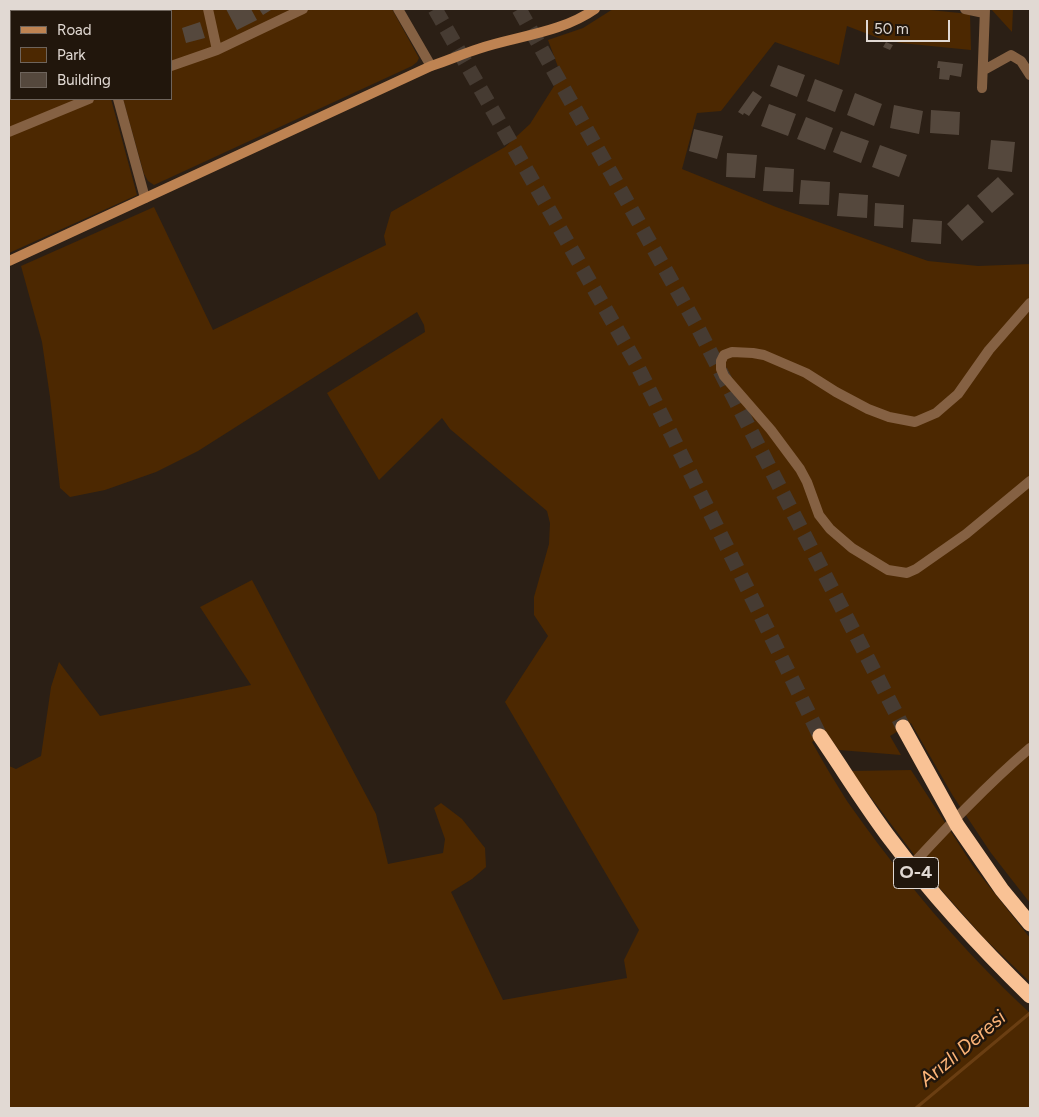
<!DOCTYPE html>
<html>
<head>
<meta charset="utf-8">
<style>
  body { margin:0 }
  #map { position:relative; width:1039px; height:1117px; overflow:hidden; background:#2b1f15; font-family:Figtree,sans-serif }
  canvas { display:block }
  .frame { position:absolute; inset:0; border:10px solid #e1d9d3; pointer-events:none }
  .legend { position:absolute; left:10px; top:10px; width:162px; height:90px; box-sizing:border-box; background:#21160c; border:1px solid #6e645c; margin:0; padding:6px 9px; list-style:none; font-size:15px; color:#e1d9d3 }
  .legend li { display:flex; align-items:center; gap:10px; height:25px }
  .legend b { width:25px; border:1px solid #6e645c }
  .scale { position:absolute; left:866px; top:20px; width:84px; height:22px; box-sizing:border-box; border:2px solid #e1d9d3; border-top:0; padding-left:6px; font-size:15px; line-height:18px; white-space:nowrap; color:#e1d9d3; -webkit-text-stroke:4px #21160c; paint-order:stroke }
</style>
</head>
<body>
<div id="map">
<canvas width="1039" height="1117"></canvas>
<div class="frame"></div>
<ul class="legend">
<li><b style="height:6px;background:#be8352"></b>Road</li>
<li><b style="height:14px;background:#4c2801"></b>Park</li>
<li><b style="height:14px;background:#55483d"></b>Building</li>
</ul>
<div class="scale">50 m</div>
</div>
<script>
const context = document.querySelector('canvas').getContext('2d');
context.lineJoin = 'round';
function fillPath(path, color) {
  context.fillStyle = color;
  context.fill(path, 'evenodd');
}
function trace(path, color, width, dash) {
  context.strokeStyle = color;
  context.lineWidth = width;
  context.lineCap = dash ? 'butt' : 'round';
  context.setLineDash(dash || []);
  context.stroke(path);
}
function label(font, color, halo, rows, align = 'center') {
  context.font = font + ' Figtree,sans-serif';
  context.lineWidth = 5;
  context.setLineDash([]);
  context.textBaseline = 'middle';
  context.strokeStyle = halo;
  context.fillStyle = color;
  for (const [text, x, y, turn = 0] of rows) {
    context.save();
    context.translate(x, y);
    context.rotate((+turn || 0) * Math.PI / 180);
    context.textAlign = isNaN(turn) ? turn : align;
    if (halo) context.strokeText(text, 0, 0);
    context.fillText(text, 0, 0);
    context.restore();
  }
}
fillPath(new Path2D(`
  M 9,9 L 86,9 L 87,11 L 11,11 L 11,99 L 111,99 L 137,195 L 9,253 Z
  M 99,9 L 392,9 L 419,58 L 417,62 L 412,66 L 154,185 L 148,181 L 144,174 L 123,99 L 171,99 L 171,11 L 100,11 Z
  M 613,9 L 919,9 L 970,14 L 971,50 L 901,43 L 881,39 L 847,26 L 839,65 L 775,42 L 721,111 L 697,113 L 682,169 L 776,207 L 928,261 L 978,266 L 1030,264 L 1030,903 L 991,853 L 953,796 L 911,723 L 890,736 L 901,755 L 839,750 L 826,732 L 812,742 C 823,762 835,782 847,801 C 901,878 961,949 1030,1013 L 1030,1108 L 9,1108 L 9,766 L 16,769 L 41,756 L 51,687 L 59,662 L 100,716 L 251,685 L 200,607 L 252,580 L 376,814 L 388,864 L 443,853 L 445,839 L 434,808 L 441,803 L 462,819 L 485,848 L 486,867 L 472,879 L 451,892 L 503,1000 L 627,978 L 624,960 L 639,930 L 505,702 L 548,636 L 534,615 L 534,597 L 549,544 L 550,523 L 547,511 L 450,429 L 442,418 L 379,480 L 327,393 L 425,332 L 424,325 L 417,312 L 198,451 L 156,472 L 105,490 L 70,497 L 60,488 L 50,397 L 42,342 L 21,266 L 154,207 L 213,330 L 386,245 L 384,236 L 391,212 L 505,147 L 530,124 L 561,75 L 548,40 L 583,28 Z
  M 991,9 L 1013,9 L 1012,32 Z
  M 911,770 L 973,866 L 1030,938 L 1030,982 L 984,938 L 937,885 L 851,771 Z`), '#4c2801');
trace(new Path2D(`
  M 916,1108 L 1030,1013`), '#6a3e12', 3);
fillPath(new Path2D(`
  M 226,9 L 251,9 L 257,20 L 237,30 Z
  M 259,9 L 270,9 L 271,10 L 263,15 Z
  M 200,22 L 205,38 L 186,43 L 182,28 Z
  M 886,42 L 893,45 L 890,50 L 883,47 Z
  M 938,61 L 963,64 L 961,77 L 950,75 L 949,80 L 939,79 L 940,68 L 937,68 Z
  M 778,65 L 805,75 L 797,97 L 770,86 Z
  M 815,79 L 843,90 L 835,112 L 807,101 Z
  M 753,91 L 762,97 L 749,116 L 744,113 L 743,115 L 738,112 Z
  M 855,93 L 882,104 L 874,126 L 847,115 Z
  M 769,104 L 796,114 L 788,136 L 761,126 Z
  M 894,105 L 923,111 L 919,134 L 890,128 Z
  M 931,110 L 960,112 L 959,135 L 930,133 Z
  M 806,117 L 833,128 L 825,150 L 797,139 Z
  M 694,129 L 723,136 L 717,159 L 689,151 Z
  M 841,131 L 869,141 L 861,163 L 833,152 Z
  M 991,140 L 1015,142 L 1012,172 L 988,169 Z
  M 880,145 L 907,155 L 899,177 L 872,167 Z
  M 727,153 L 757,155 L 755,178 L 726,177 Z
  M 765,167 L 794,169 L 793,192 L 763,191 Z
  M 998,177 L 1014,194 L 992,213 L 977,196 Z
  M 801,180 L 830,182 L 829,205 L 799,204 Z
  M 839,193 L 868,195 L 867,218 L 837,216 Z
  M 875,203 L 904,205 L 903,228 L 874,226 Z
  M 968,204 L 984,222 L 962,241 L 947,224 Z
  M 913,219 L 942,221 L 941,244 L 911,242 Z`), '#55483d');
trace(new Path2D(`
  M 435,9 L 636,363 L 820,736
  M 519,9 L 698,328 L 903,727`), '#463b32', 15, [15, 8]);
trace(new Path2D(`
  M 93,9 L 93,11
  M 208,9 L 217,50 L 303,9
  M 398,9 L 431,66
  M 965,9 L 984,13
  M 171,66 L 217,50
  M 984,70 L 1011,55 L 1021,61 L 1030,75
  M 982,88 L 985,9
  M 118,99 L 145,198
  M 9,132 L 89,99
  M 1030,303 L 989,350 L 958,394 L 936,413 L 915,422 L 889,417 L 868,409 L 836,392 L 806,373 L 764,355 L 753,353 L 732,352 L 724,355 L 721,361 L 721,369 L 724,376 L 771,430 L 800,469 L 807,482 L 819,515 L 830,529 L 852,548 L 888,570 L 907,573 L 916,569 L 966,534 L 1030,481
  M 898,880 C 940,835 983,788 1030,748`), '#856143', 10);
trace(new Path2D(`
  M 9,261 L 431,66 C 447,61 462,54 478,49 C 517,36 561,33 595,9`), '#be8352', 10);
trace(new Path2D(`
  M 903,727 L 957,825 L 1002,890 L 1030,924
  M 820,736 C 844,771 866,807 891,840 C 933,896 980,947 1030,996`), '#f9c295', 15);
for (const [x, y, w] of [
  [916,873,45]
]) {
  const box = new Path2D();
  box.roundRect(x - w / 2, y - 15.5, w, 31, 4);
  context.fillStyle = '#21160c';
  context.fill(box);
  trace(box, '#e1d9d3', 1);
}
label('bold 18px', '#e1d9d3', null, [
  ["O-4",916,873]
]);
label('italic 20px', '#fbb377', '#21160c', [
  ["Arızlı Deresi",963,1049,-40]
]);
</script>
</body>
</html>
